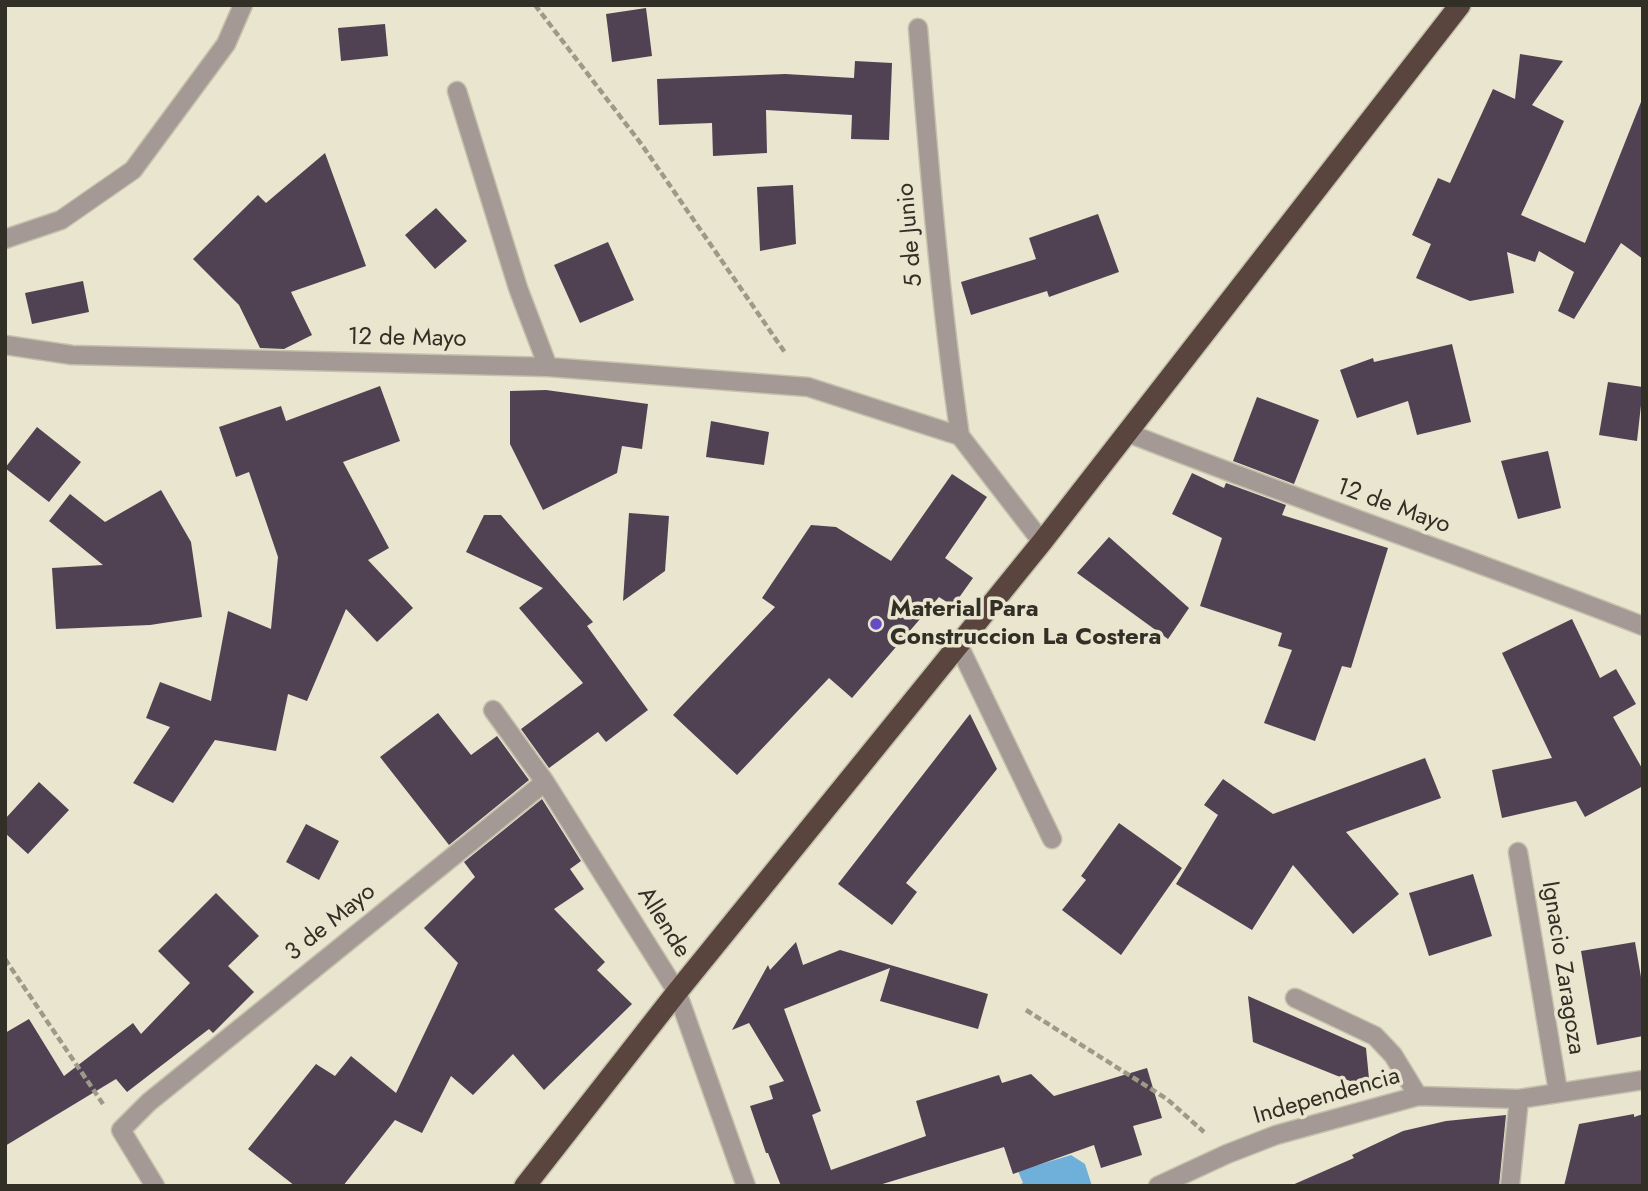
<!DOCTYPE html>
<html>
<head>
<meta charset="utf-8">
<style>
  body { margin:0 }
  #map { position:relative; width:1648px; height:1191px; overflow:hidden; background:#e9e5ce; font-family:Jost,sans-serif }
  canvas { display:block }
  .frame { position:absolute; inset:0; border:7px solid #312f26; pointer-events:none }
</style>
</head>
<body>
<div id="map">
<canvas width="1648" height="1191"></canvas>
<div class="frame"></div>
</div>
<script>
const context = document.querySelector('canvas').getContext('2d');
context.lineJoin = 'round';
function fillPath(path, color) {
  context.fillStyle = color;
  context.fill(path, 'evenodd');
}
function trace(path, color, width, dash) {
  context.strokeStyle = color;
  context.lineWidth = width;
  context.lineCap = dash ? 'butt' : 'round';
  context.setLineDash(dash || []);
  context.stroke(path);
}
function label(font, color, halo, rows, align = 'center') {
  context.font = font + ' Jost,sans-serif';
  context.lineWidth = 7;
  context.setLineDash([]);
  context.textBaseline = 'middle';
  context.strokeStyle = halo;
  context.fillStyle = color;
  for (const [text, x, y, turn = 0] of rows) {
    context.save();
    context.translate(x, y);
    context.rotate((+turn || 0) * Math.PI / 180);
    context.textAlign = isNaN(turn) ? turn : align;
    if (halo) context.strokeText(text, 0, 0);
    context.fillText(text, 0, 0);
    context.restore();
  }
}
fillPath(new Path2D(`
  M 1071,1155 L 1085,1164 L 1092,1186 L 1016,1186 L 1023,1183 L 1018,1171 Z`), '#6fb0db');
fillPath(new Path2D(`
  M 646,8 L 652,56 L 612,62 L 606,14 Z
  M 385,24 L 388,56 L 341,61 L 338,28 Z
  M 1520,54 L 1563,61 L 1532,105 L 1564,121 L 1521,215 L 1585,243 L 1641,102 L 1643,103 L 1643,259 L 1621,243 L 1574,319 L 1558,311 L 1574,272 L 1539,251 L 1535,262 L 1507,252 L 1514,293 L 1470,301 L 1416,278 L 1431,244 L 1412,235 L 1438,178 L 1450,183 L 1493,89 L 1515,99 Z
  M 855,61 L 892,63 L 889,140 L 851,139 L 852,115 L 766,110 L 767,153 L 713,156 L 712,123 L 659,125 L 657,79 L 785,74 L 854,78 Z
  M 325,153 L 366,266 L 291,292 L 312,335 L 284,349 L 260,348 L 239,305 L 193,259 L 258,195 L 266,203 Z
  M 793,185 L 796,244 L 760,251 L 757,187 Z
  M 436,208 L 467,241 L 435,269 L 405,235 Z
  M 1098,214 L 1119,272 L 1049,297 L 1047,291 L 971,315 L 961,282 L 1036,259 L 1029,238 Z
  M 608,242 L 634,300 L 580,323 L 554,265 Z
  M 83,281 L 89,312 L 32,324 L 25,293 Z
  M 1452,344 L 1471,422 L 1417,435 L 1408,401 L 1357,418 L 1340,370 L 1373,358 L 1374,362 Z
  M 1608,382 L 1643,387 L 1637,441 L 1599,435 Z
  M 380,386 L 400,441 L 343,462 L 389,548 L 368,560 L 413,608 L 377,642 L 346,609 L 307,701 L 288,694 L 276,751 L 215,740 L 173,803 L 133,783 L 170,727 L 146,718 L 160,682 L 211,701 L 228,611 L 271,629 L 278,557 L 249,472 L 236,477 L 219,427 L 281,406 L 286,421 Z
  M 546,390 L 648,404 L 642,449 L 622,446 L 617,473 L 543,510 L 510,444 L 510,391 Z
  M 1257,397 L 1319,420 L 1294,484 L 1233,461 Z
  M 711,421 L 769,432 L 764,465 L 706,457 Z
  M 37,427 L 81,462 L 49,502 L 5,468 Z
  M 1548,451 L 1561,508 L 1518,519 L 1501,461 Z
  M 1192,473 L 1224,488 L 1226,483 L 1286,505 L 1282,515 L 1388,548 L 1351,668 L 1342,666 L 1315,741 L 1264,723 L 1292,650 L 1278,646 L 1282,633 L 1200,606 L 1222,538 L 1172,514 Z
  M 952,474 L 987,497 L 945,558 L 973,578 L 953,606 L 939,597 L 852,698 L 829,678 L 737,775 L 673,715 L 775,607 L 762,598 L 811,525 L 836,527 L 891,561 Z
  M 161,490 L 191,542 L 202,617 L 150,625 L 56,629 L 52,568 L 103,565 L 49,521 L 70,494 L 105,522 Z
  M 629,513 L 669,516 L 665,571 L 623,601 Z
  M 484,515 L 501,515 L 593,622 L 587,626 L 648,710 L 606,742 L 598,732 L 549,768 L 521,729 L 583,683 L 519,608 L 543,588 L 466,552 Z
  M 1109,537 L 1189,608 L 1168,639 L 1077,573 Z
  M 1572,619 L 1600,678 L 1616,669 L 1636,704 L 1613,717 L 1643,770 L 1643,786 L 1585,817 L 1576,801 L 1502,818 L 1492,770 L 1552,758 L 1502,653 Z
  M 438,713 L 471,755 L 497,736 L 529,780 L 449,845 L 380,757 Z
  M 970,714 L 997,769 L 906,883 L 917,892 L 892,925 L 838,884 Z
  M 1425,758 L 1441,798 L 1346,832 L 1399,894 L 1353,934 L 1293,865 L 1252,930 L 1176,884 L 1218,815 L 1204,805 L 1223,779 L 1273,814 Z
  M 39,782 L 69,810 L 28,854 L 5,833 L 5,819 Z
  M 542,799 L 581,861 L 570,869 L 584,889 L 554,909 L 605,962 L 597,970 L 632,1004 L 544,1090 L 513,1054 L 473,1095 L 451,1076 L 422,1133 L 395,1120 L 343,1186 L 295,1186 L 248,1149 L 316,1064 L 335,1076 L 351,1056 L 396,1093 L 458,963 L 424,928 L 475,877 L 464,862 Z
  M 1119,823 L 1182,868 L 1121,955 L 1062,910 L 1086,880 L 1081,876 Z
  M 306,824 L 339,841 L 319,880 L 286,862 Z
  M 1473,874 L 1492,936 L 1429,956 L 1409,893 Z
  M 216,893 L 259,936 L 228,966 L 254,992 L 213,1033 L 209,1029 L 127,1092 L 116,1079 L 5,1146 L 5,1033 L 29,1019 L 64,1076 L 133,1023 L 141,1034 L 190,983 L 158,951 Z
  M 796,942 L 803,965 L 840,950 L 988,994 L 978,1029 L 880,1001 L 890,968 L 784,1009 L 821,1111 L 812,1115 L 831,1170 L 926,1136 L 916,1101 L 999,1075 L 1002,1083 L 1031,1074 L 1054,1096 L 1147,1068 L 1162,1118 L 1133,1126 L 1142,1155 L 1101,1168 L 1094,1145 L 1013,1174 L 1004,1147 L 876,1186 L 781,1186 L 768,1153 L 766,1153 L 750,1106 L 773,1099 L 769,1086 L 784,1081 L 749,1023 L 732,1030 L 768,965 L 770,970 Z
  M 1635,942 L 1643,989 L 1643,1036 L 1597,1045 L 1581,951 Z
  M 1248,996 L 1366,1048 L 1370,1089 L 1253,1042 Z
  M 1634,1114 L 1634,1117 L 1643,1114 L 1643,1186 L 1564,1186 L 1579,1124 Z
  M 1506,1115 L 1499,1186 L 1290,1186 L 1354,1158 L 1352,1155 L 1403,1131 L 1446,1121 Z`), '#504252');
const minor = new Path2D(`
  M 918,28 C 929,165 940,300 960,436
  M 457,91 L 518,288 L 548,367
  M 5,239 L 61,220 L 133,170 L 226,44 L 243,5
  M 5,345 L 72,355 L 548,367 L 808,387 L 960,436 L 1042,542
  M 1128,433 C 1298,500 1472,559 1643,626
  M 959,646 L 1052,839
  M 493,710 L 545,782 L 677,992 L 746,1186
  M 1518,852 L 1558,1091
  M 1295,998 L 1375,1036 L 1393,1055 L 1418,1096
  M 155,1186 L 121,1130 L 149,1102 L 545,782
  M 1158,1186 L 1227,1154 L 1276,1135 L 1418,1096 L 1519,1099 L 1643,1080
  M 1510,1186 L 1519,1099`);
const highway = new Path2D(`
  M 525,1186 L 677,992 L 1042,542 L 1460,5`);
trace(minor, '#c4c1ac', 21);
trace(highway, '#c4c1ac', 24);
trace(new Path2D(`
  M 535,5 L 642,145 L 786,354
  M 5,959 L 103,1104
  M 1026,1010 L 1167,1099 L 1204,1132`), '#9d9a89', 4.5, [7, 3.5]);
trace(minor, '#a49995', 18);
trace(highway, '#5a453e', 21);
for (const [x, y, r, color] of [
  [876,624,7,"#654bc4"]
]) {
  const dot = new Path2D();
  dot.arc(x, y, r, 0, 2 * Math.PI);
  context.fillStyle = color;
  context.fill(dot);
  trace(dot, '#e9e5ce', 2.5);
}
label('24px', '#312f26', '#e9e5ce', [
  ["5 de Junio",911,235,-95],
  ["12 de Mayo",407,339,1],
  ["12 de Mayo",1393,507,20],
  ["3 de Mayo",331,923,-39],
  ["Allende",663,923,58],
  ["Ignacio Zaragoza",1562,968,81],
  ["Independencia",1327,1097,-16]
]);
label('bold 24px', '#312f26', '#e9e5ce', [
  ["Material Para",890,610],
  ["Construccion La Costera",890,638]
], 'left');
</script>
</body>
</html>
